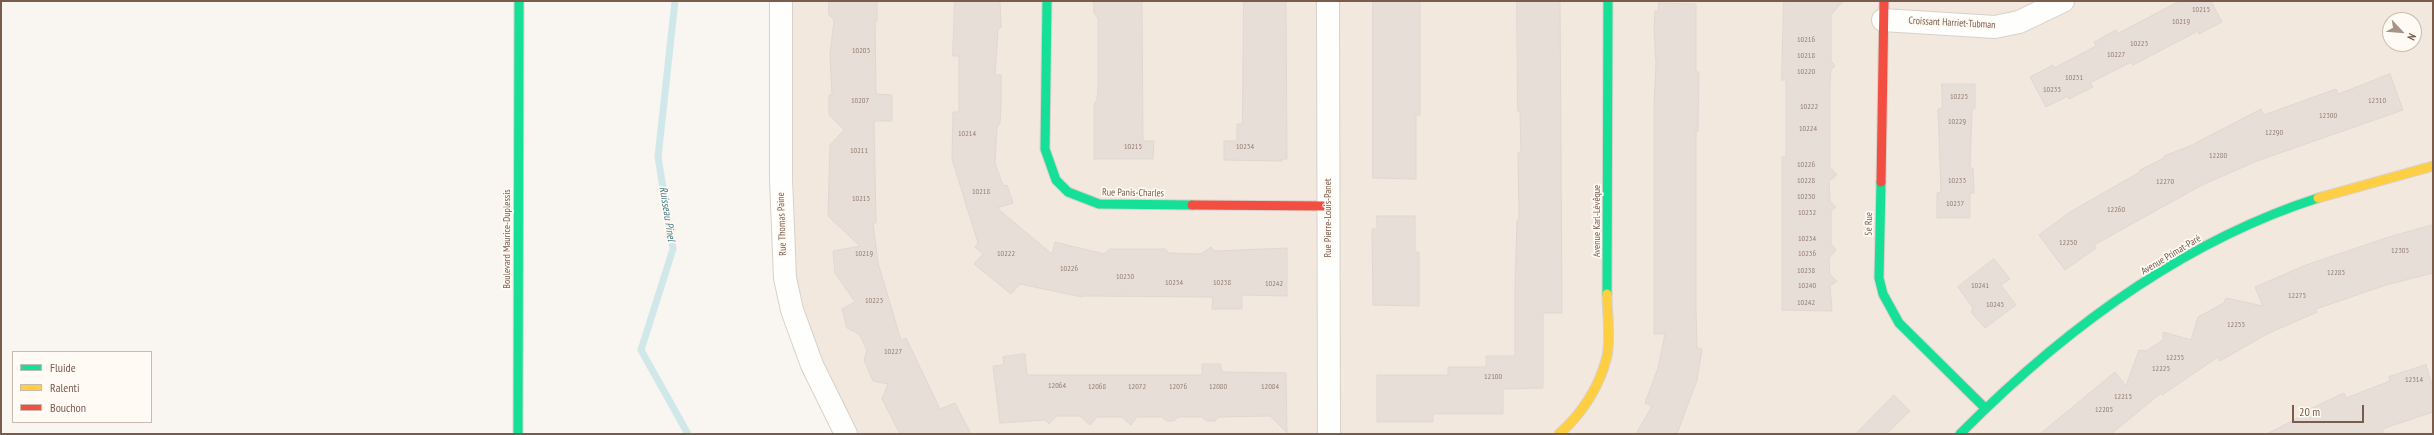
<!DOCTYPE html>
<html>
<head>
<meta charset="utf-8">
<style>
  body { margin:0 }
  #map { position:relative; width:2434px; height:435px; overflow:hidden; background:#f9f5f0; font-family:"PT Sans Narrow",sans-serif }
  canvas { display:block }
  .frame { position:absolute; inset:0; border:2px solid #7a5c4d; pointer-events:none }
  .legend { position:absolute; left:12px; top:351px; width:140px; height:72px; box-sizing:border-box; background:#fffaf3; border:1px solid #cabbb1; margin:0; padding:5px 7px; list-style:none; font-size:12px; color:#7a5c4d }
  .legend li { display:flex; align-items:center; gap:8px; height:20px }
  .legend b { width:20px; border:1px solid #cabbb1 }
  .north { position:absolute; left:2382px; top:12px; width:40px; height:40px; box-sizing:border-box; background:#fffaf3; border:1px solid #cabbb1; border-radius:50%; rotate:116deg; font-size:11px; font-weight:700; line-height:16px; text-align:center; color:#7a5c4d }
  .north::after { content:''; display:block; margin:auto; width:14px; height:18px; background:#a69286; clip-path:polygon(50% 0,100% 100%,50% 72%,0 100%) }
  .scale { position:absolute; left:2292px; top:405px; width:72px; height:18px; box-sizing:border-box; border:2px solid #7a5c4d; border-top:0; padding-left:5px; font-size:12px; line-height:14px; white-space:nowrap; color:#7a5c4d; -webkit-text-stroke:3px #fffaf3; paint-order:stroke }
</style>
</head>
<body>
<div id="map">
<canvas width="2434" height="435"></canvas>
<div class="frame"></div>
<ul class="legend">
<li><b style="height:5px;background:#16e098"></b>Fluide</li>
<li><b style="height:5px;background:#ffcf43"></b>Ralenti</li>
<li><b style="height:5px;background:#f24e42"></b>Bouchon</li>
</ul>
<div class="north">N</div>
<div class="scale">20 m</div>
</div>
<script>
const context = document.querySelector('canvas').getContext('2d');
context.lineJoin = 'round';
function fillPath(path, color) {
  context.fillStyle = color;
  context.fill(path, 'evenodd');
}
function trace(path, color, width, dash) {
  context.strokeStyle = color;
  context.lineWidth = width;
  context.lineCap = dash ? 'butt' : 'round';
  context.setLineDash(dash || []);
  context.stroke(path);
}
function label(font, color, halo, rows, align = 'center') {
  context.font = font + ' "PT Sans Narrow",sans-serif';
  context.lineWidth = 3.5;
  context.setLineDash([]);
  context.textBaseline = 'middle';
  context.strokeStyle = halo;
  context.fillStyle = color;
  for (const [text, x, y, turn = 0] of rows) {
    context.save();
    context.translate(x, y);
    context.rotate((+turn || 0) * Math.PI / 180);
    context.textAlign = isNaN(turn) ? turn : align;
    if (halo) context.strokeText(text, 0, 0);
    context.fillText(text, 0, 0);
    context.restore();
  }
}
fillPath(new Path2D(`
  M 781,1 L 2433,1 L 2433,434 L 846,434 L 792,310 ZM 2390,20 L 2414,20 L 2414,44 L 2390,44 Z`), '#f2e8de');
trace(new Path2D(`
  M 675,1 L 658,157 L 673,249 L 641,350 L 688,434`), '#d0e8ea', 7);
const building = new Path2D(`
  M 829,1 L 877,1 L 877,21 L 875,21 L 876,94 L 892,95 L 892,121 L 874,121 L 876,223 L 873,223 L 878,263 L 901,340 L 906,338 L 940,409 L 955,403 L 971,434 L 900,434 L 882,399 L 888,384 L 873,381 L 864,360 L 867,350 L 859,334 L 847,328 L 842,309 L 855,302 L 835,273 L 833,251 L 860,246 L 828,216 L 830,145 L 844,130 L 829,115 L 829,95 L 832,95 L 830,55 L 834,20 L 829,15 Z
  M 955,1 L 1000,1 L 1001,27 L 998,30 L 995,75 L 1001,75 L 1001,104 L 1000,123 L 997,127 L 995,163 L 1003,186 L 1007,185 L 1013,203 L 997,208 L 1052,254 L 1055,242 L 1104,254 L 1110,249 L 1165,249 L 1169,253 L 1201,254 L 1211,247 L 1215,251 L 1287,248 L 1287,296 L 1242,295 L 1242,309 L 1212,309 L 1213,297 L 1083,296 L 1082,297 L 1020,284 L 1011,294 L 974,264 L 983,254 L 975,247 L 978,243 L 952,159 L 953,112 L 959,112 L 959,56 L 953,56 Z
  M 1094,1 L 1142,1 L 1143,141 L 1154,141 L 1153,159 L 1094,159 L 1094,104 L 1097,100 L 1098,88 L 1098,18 L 1094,13 Z
  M 1244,1 L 1286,1 L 1287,159 L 1282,159 L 1282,161 L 1224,160 L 1224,141 L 1237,141 L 1237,124 L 1242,124 Z
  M 1373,1 L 1420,1 L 1420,115 L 1416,115 L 1416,179 L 1373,178 Z
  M 1517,1 L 1560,1 L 1562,313 L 1543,313 L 1543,388 L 1503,389 L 1503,414 L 1433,414 L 1433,422 L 1377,422 L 1377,375 L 1448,375 L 1448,367 L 1486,367 L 1486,356 L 1515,356 L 1515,287 L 1517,220 L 1519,220 L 1518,153 L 1521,153 L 1520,111 L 1518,111 Z
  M 1784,1 L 1843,1 L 1831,15 L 1831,61 L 1835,66 L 1831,70 L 1830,84 L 1830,167 L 1837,175 L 1829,181 L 1830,201 L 1836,207 L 1831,211 L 1831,244 L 1836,250 L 1829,258 L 1830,275 L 1837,281 L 1830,286 L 1832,311 L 1782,310 L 1782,157 L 1786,157 L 1786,80 L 1782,80 Z
  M 2180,1 L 2211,1 L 2222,22 L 2199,34 L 2198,31 L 2133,65 L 2131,62 L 2090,83 L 2093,87 L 2069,99 L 2068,96 L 2046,107 L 2030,77 L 2053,65 L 2054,68 L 2096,46 L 2094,42 L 2116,30 L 2118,33 Z
  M 1659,3 L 1696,4 L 1696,72 L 1699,72 L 1698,131 L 1696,131 L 1696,310 L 1697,348 L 1702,349 L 1697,380 L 1677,434 L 1636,434 L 1652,406 L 1645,403 L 1658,368 L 1665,334 L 1654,334 L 1654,106 L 1656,63 L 1654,30 L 1655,11 L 1658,11 Z
  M 2390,74 L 2403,110 L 2257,161 L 2202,185 L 2094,245 L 2096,248 L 2065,270 L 2039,235 L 2070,212 L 2140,172 L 2140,170 L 2164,158 L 2164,156 L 2190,146 L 2261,109 L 2264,115 L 2336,89 L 2338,94 Z
  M 1942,84 L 1975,84 L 1975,109 L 1972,109 L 1970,168 L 1973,168 L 1974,193 L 1970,193 L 1970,218 L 1937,218 L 1937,193 L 1941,192 L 1938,109 L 1942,108 Z
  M 1377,216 L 1415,216 L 1415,252 L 1419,252 L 1419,306 L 1373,305 L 1372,229 L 1377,229 Z
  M 2433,225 L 2433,273 L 2386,285 L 2316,309 L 2317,312 L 2267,334 L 2220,361 L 2218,357 L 2162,395 L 2161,393 L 2111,434 L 2040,434 L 2115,372 L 2126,386 L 2139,350 L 2146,351 L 2163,340 L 2163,332 L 2191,340 L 2198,317 L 2224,303 L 2226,298 L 2263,306 L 2255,287 L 2306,265 L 2389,237 Z
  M 1994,259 L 2010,279 L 2001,285 L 2016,305 L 1985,328 L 1971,312 L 1973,308 L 1958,287 Z
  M 1025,354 L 1027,375 L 1202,375 L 1202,364 L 1221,364 L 1221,371 L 1225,372 L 1286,373 L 1287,433 L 1270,416 L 1218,417 L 1215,421 L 1207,421 L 1202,417 L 1178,417 L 1174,421 L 1167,421 L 1162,417 L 1137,417 L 1131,425 L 1122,417 L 1097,417 L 1090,425 L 1080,416 L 1057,416 L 1049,424 L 1045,420 L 1000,423 L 993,366 L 1004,365 L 1003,357 Z
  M 2426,365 L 2433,389 L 2433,412 L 2382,429 L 2384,434 L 2267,434 L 2311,411 L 2310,409 L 2344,393 L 2346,398 L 2390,381 L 2389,377 Z
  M 1894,395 L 1910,411 L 1886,434 L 1856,434 Z`);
fillPath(building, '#e6ded7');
trace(building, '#e2d8d2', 1);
const street = new Path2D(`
  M 781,1 L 781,179 L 785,278 L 792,310 L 812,365 L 846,434
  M 1328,1 L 1329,434
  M 1883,20 L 1995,27 L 2019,22 L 2063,1`);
const fast = new Path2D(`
  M 1047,1 L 1045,149 L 1056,180 L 1068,192 L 1099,204 L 1192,205
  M 1881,182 L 1879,278 L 1883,294 L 1899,323 L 1985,408
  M 1607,294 L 1608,1
  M 518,434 L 519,1
  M 1960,434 C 2060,333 2181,242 2318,198`);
const slow = new Path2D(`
  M 2318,198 L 2433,166
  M 1559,434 C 1582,414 1600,386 1607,356 C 1611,337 1607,314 1607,294`);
const jam = new Path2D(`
  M 1881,182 L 1884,1
  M 1192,205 L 1328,206`);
trace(street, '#d7d1cb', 24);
trace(fast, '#d9d2cb', 11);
trace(slow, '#d9d2cb', 11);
trace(jam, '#d9d2cb', 11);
trace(street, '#fefefd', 22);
trace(fast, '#16e098', 9);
trace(slow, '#ffcf43', 9);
trace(jam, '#f24e42', 9);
label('8px', '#977e72', null, [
  ["10215",2201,10],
  ["10219",2181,22],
  ["10216",1806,40],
  ["10223",2139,44],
  ["10203",861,51],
  ["10227",2116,55],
  ["10218",1806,56],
  ["10220",1806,72],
  ["10231",2074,78],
  ["10235",2052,90],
  ["10225",1959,97],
  ["10207",860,101],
  ["12310",2377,101],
  ["10222",1809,107],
  ["12300",2328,116],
  ["10229",1957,122],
  ["10224",1808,129],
  ["12290",2274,133],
  ["10214",967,134],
  ["10215",1133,147],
  ["10234",1245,147],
  ["10211",859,151],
  ["12280",2218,156],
  ["10226",1806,165],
  ["10228",1806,181],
  ["10233",1957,181],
  ["12270",2165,182],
  ["10218",981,192],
  ["10230",1806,197],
  ["10215",861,199],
  ["10237",1955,204],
  ["12260",2116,210],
  ["10232",1807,213],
  ["10234",1807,239],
  ["12250",2068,243],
  ["12305",2400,251],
  ["10219",864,254],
  ["10222",1006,254],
  ["10236",1807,254],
  ["10226",1069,269],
  ["10238",1806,271],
  ["12285",2336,273],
  ["10230",1125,277],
  ["10234",1174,283],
  ["10238",1222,283],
  ["10242",1274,284],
  ["10240",1807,286],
  ["10241",1980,286],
  ["12275",2297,296],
  ["10223",874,301],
  ["10242",1806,303],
  ["10245",1995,305],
  ["12255",2236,325],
  ["10227",893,352],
  ["12235",2175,358],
  ["12225",2161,369],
  ["12100",1493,377],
  ["12314",2414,380],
  ["12064",1057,386],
  ["12068",1097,387],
  ["12072",1137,387],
  ["12076",1178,387],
  ["12080",1218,387],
  ["12084",1270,387],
  ["12215",2123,397],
  ["12205",2104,410]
]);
label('10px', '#7a5c4d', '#fffaf3', [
  ["Croissant Harriet-Tubman",1952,23,3],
  ["Rue Panis-Charles",1133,193,1],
  ["Rue Pierre-Louis-Panet",1328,218,-90],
  ["Avenue Karl-Lévêque",1597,221,-90],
  ["Rue Thomas Paine",782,224,-92],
  ["5e Rue",1869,224,-89],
  ["Boulevard Maurice-Duplessis",507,239,-90],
  ["Avenue Primat-Paré",2171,255,-31]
]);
label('italic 11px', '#437c86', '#fffaf3', [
  ["Ruisseau Pinel",667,214,81]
]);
</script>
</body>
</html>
